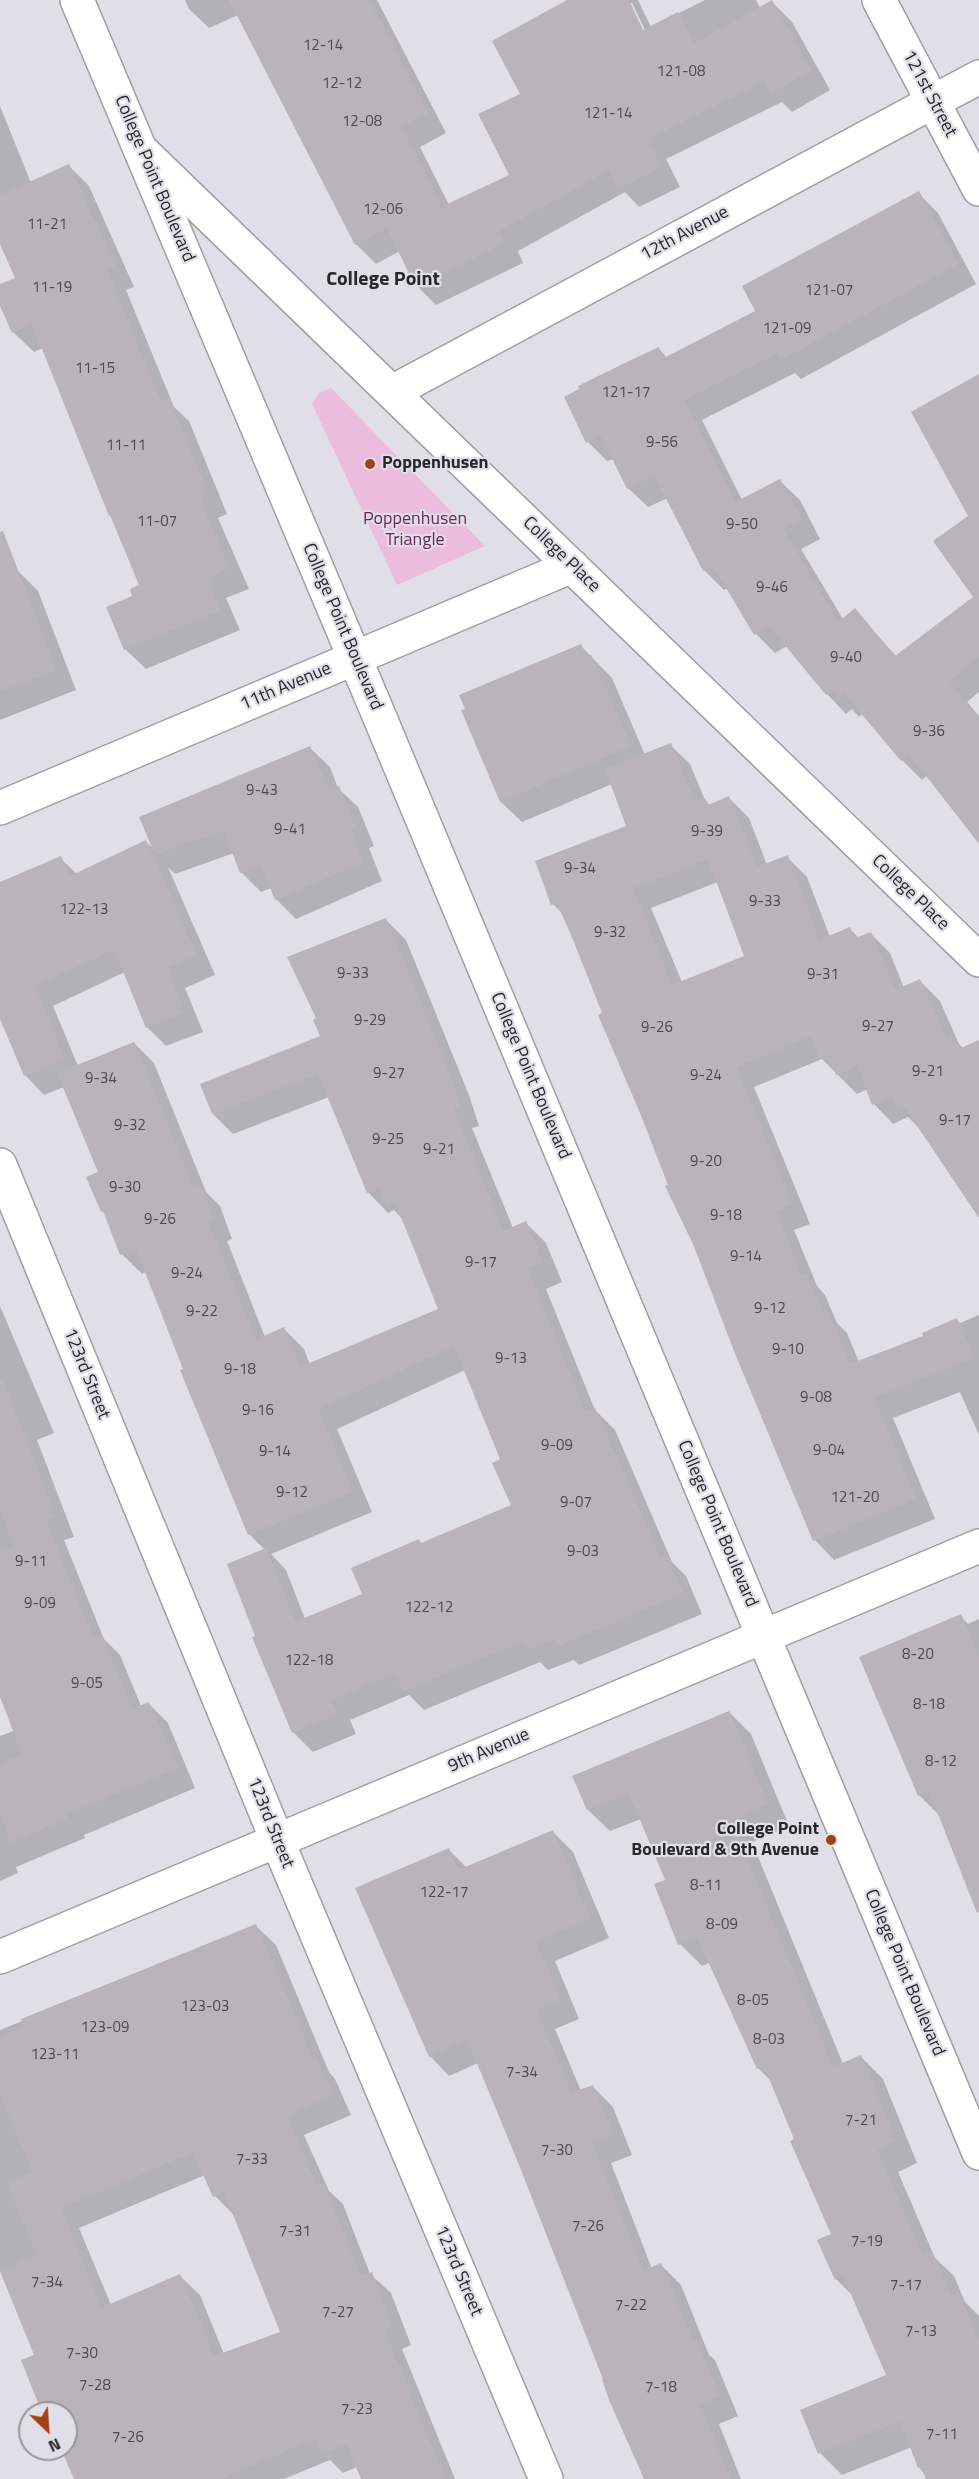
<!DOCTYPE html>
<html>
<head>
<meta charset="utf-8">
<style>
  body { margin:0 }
  #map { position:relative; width:979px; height:2479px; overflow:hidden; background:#e0dee7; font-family:"Titillium Web",sans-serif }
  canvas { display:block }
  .north { position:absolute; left:18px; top:2401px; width:60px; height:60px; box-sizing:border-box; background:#e0dee7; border:2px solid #96959c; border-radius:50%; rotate:155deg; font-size:16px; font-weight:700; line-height:24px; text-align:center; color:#28272b }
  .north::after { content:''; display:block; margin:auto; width:21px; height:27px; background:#a53f15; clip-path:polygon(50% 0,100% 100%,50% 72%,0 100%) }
</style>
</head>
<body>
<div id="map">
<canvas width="979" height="2479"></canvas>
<div class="north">N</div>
</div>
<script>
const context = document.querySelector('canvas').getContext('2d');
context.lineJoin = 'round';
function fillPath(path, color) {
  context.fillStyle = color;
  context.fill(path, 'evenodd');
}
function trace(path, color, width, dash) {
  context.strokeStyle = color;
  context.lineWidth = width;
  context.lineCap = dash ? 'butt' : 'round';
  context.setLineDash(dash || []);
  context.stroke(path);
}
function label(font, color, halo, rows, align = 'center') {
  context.font = font + ' "Titillium Web",sans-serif';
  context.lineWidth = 4.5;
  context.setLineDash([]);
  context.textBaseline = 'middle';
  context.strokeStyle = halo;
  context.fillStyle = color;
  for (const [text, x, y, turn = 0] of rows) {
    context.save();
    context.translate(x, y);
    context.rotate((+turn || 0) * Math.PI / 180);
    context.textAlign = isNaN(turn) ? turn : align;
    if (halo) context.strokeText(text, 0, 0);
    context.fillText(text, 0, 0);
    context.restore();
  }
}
fillPath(new Path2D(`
  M 331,388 L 485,546 L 397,585 L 312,404 L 319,393 Z`), '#ecbcde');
fillPath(new Path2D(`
  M 185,0 L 377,0 L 446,133 L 420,147 L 449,205 L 511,176 L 522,95 L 577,0 L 638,0 L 651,27 L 705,0 L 756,0 L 760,8 L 772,2 L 792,22 L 830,90 L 792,112 L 782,102 L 666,159 L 680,187 L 639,207 L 625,192 L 518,251 L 523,263 L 436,305 L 416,285 L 400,251 L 376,264 L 356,244 L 238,15 L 209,28 L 189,9 ZM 629,3 L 632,3 L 648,36 L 645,37 Z
  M 0,106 L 31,183 L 69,166 L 89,186 L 134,287 L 126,290 L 174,407 L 189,421 L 227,514 L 218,518 L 249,589 L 226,598 L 240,630 L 146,669 L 125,649 L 134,597 L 141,586 L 110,515 L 43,348 L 34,352 L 13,332 L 0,302 L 0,286 L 17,279 L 0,240 Z
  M 918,193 L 938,213 L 976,284 L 801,379 L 795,373 L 702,420 L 742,500 L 780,481 L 800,500 L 820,539 L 801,549 L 843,619 L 854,610 L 897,657 L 979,630 L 979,692 L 967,702 L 979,716 L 979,837 L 927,775 L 922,780 L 902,760 L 863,713 L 859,717 L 852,709 L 846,714 L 827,694 L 787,646 L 775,653 L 756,634 L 728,588 L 724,590 L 704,570 L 668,498 L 648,507 L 628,488 L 614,459 L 607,461 L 588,442 L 659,349 L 667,358 L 757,312 Z
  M 17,570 L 38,591 L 76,690 L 0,720 L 0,576 Z
  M 581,646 L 612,678 L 645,755 L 670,745 L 690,764 L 705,800 L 710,805 L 729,798 L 749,818 L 767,865 L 787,857 L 807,877 L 830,937 L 850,929 L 859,938 L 870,933 L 890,953 L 904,988 L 920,981 L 940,1001 L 959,1044 L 963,1048 L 979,1050 L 979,1215 L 918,1127 L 908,1117 L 893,1124 L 874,1104 L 868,1089 L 857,1094 L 822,1059 L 754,1087 L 810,1224 L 794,1230 L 817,1286 L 825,1295 L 837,1323 L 847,1333 L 859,1362 L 925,1337 L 957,1320 L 960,1323 L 979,1315 L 979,1435 L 960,1392 L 893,1418 L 935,1519 L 834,1560 L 815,1540 L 564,915 L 553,904 L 628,827 L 612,784 L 522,822 L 501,802 L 463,711 ZM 718,882 L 746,956 L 682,982 L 651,908 Z
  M 310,748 L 330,767 L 338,788 L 358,807 L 374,846 L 369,848 L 382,881 L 296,919 L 276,899 L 271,888 L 261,892 L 242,873 L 234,853 L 175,874 L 168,867 L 215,975 L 185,988 L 203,1032 L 166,1046 L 147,1027 L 125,972 L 53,1006 L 78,1066 L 134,1043 L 154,1063 L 206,1192 L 220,1206 L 232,1239 L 227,1241 L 265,1337 L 284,1329 L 304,1349 L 310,1365 L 439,1310 L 404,1221 L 394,1210 L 388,1213 L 368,1192 L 329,1097 L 233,1134 L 213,1114 L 322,1037 L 386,920 L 406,940 L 469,1095 L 479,1126 L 472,1128 L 513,1228 L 526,1223 L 546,1243 L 562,1282 L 546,1289 L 595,1410 L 615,1430 L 672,1562 L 686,1576 L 702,1614 L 579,1665 L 574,1660 L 548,1670 L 540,1662 L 424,1710 L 409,1695 L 350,1720 L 356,1734 L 313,1752 L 293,1732 L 257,1636 L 265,1550 L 250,1535 L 182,1371 L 185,1370 L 146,1272 L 142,1274 L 122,1254 L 107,1216 L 102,1211 L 100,1173 L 64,1087 L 44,1095 L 25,1075 L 0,1015 L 0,884 L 60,858 L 77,874 L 146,842 L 154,849 ZM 465,1370 L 502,1460 L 513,1506 L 422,1544 L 364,1595 L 305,1619 L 286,1570 L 271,1554 L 372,1512 L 337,1429 Z
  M 0,1306 L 54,1433 L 37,1440 L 74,1537 L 64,1540 L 104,1639 L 120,1655 L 141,1706 L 149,1704 L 168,1723 L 195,1788 L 84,1835 L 85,1838 L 16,1867 L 18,1873 L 0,1881 L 0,1736 L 16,1730 L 0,1693 Z
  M 960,1616 L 968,1624 L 979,1619 L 979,1893 L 939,1815 L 919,1795 Z
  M 729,1712 L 751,1734 L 789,1826 L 752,1842 L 843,2064 L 861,2057 L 883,2079 L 917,2163 L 898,2172 L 935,2258 L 954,2276 L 965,2302 L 979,2316 L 979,2479 L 928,2479 L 919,2467 L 912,2447 L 842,2475 L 820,2453 L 888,2376 L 853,2296 L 836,2279 L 833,2234 L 771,2081 L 758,2068 L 711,1962 L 702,1966 L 680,1944 L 667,1880 L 641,1819 L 610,1831 L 588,1810 L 574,1777 Z
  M 553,1832 L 573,1852 L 609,1938 L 555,1961 L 579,2019 L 555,2029 L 581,2091 L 593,2087 L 613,2107 L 632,2155 L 611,2163 L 652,2269 L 661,2265 L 681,2285 L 709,2355 L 715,2360 L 738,2416 L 719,2424 L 741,2479 L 647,2479 L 478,2063 L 449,2076 L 430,2056 L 449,1850 L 467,1868 Z
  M 256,1926 L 276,1945 L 329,2072 L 335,2079 L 351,2115 L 304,2135 L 329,2191 L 343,2204 L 370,2274 L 391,2293 L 411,2345 L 402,2349 L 455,2479 L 362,2479 L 357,2467 L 343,2473 L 330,2460 L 284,2479 L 75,2479 L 63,2449 L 66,2449 L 66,2413 L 43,2413 L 36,2355 L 0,2271 L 0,2030 ZM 205,2175 L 215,2196 L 235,2216 L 282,2333 L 224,2354 L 200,2295 L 180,2276 L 111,2305 L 79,2228 Z`), '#0003');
fillPath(new Path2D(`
  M 229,0 L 369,0 L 428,113 L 401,127 L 441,207 L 509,175 L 478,114 L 520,94 L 492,41 L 567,0 L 629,0 L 643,30 L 678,12 L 694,44 L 772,0 L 811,70 L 771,93 L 764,82 L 647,139 L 661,167 L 618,188 L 609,170 L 499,231 L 505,243 L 415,286 L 387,228 L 355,245 Z
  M 69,164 L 115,266 L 107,270 L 161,402 L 169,399 L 208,493 L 199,497 L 229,568 L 207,578 L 220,610 L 124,650 L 106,607 L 132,596 L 130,589 L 139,585 L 110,515 L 109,516 L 32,324 L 12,333 L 0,306 L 0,284 L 15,278 L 0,244 L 0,195 Z
  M 919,191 L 958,264 L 780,360 L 777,353 L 684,400 L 735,502 L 780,479 L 802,519 L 783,529 L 838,622 L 855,608 L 895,656 L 973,597 L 933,541 L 968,516 L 911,412 L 979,374 L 979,657 L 949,681 L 979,719 L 979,844 L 909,754 L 901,761 L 844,693 L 838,698 L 832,690 L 826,695 L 769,626 L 754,635 L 713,566 L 703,571 L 654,475 L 627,489 L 601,436 L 586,443 L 564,397 L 579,389 L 578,386 L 629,361 L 659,347 L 664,358 L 755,311 L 742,286 Z
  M 3,531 L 56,670 L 0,691 L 0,532 Z
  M 581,644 L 587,657 L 591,655 L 631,746 L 500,802 L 461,710 L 465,709 L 459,695 Z
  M 671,743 L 695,802 L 705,798 L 708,805 L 729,796 L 757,867 L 788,855 L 819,940 L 850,927 L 855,938 L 871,932 L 895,990 L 920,979 L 947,1040 L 954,1037 L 959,1049 L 979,1040 L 979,1218 L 903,1105 L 896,1108 L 892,1096 L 872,1105 L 857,1065 L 836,1075 L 828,1057 L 820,1059 L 810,1036 L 736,1067 L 792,1204 L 776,1211 L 801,1275 L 806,1273 L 823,1313 L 828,1311 L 850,1364 L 923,1336 L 922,1333 L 957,1318 L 974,1358 L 874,1398 L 916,1499 L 813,1541 L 734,1351 L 693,1244 L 665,1186 L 668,1185 L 640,1113 L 598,1015 L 602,1013 L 574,942 L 557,903 L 551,905 L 535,861 L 626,826 L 605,769 ZM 708,859 L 744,956 L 672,985 L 633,888 Z
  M 310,746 L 329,790 L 339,786 L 355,827 L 350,829 L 363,862 L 275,900 L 261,865 L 240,873 L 224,831 L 188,842 L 155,855 L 139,817 Z
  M 146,840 L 197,955 L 167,968 L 184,1013 L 146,1028 L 114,949 L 35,986 L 65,1059 L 24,1076 L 0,1019 L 0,882 L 61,856 L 70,876 Z
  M 386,918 L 449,1073 L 460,1106 L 453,1108 L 503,1231 L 526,1221 L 543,1262 L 527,1268 L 585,1412 L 595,1408 L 660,1557 L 667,1554 L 683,1593 L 558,1646 L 555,1639 L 527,1650 L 523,1641 L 403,1691 L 395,1673 L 331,1700 L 337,1714 L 292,1733 L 252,1637 L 255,1636 L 227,1564 L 266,1548 L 295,1622 L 362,1594 L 351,1568 L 419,1539 L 421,1543 L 511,1505 L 492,1463 L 500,1459 L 454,1346 L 318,1409 L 353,1492 L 248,1535 L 180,1370 L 183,1369 L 136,1249 L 120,1255 L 103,1211 L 101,1212 L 86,1177 L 98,1172 L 57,1073 L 134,1042 L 193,1187 L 200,1184 L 213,1219 L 208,1221 L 255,1340 L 284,1327 L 300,1367 L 438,1309 L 395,1202 L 387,1206 L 380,1188 L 367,1193 L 318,1074 L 212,1114 L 200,1084 L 320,1036 L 313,1020 L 316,1018 L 287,957 Z
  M 3,1381 L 56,1517 L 46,1521 L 92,1637 L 101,1634 L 132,1709 L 149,1702 L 177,1768 L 65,1815 L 67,1818 L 11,1842 L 0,1815 L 0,1764 L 22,1754 L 0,1697 L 0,1553 L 14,1547 L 0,1510 L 0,1382 Z
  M 961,1614 L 979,1658 L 979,1912 L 977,1913 L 929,1791 L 918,1796 L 859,1657 Z
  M 729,1711 L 768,1804 L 731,1820 L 833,2067 L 861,2055 L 896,2141 L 877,2150 L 923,2257 L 932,2253 L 951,2296 L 958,2292 L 979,2342 L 979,2479 L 926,2479 L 921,2467 L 918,2468 L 900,2421 L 818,2454 L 800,2410 L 886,2375 L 843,2276 L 835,2280 L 817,2240 L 831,2234 L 790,2141 L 794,2139 L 764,2066 L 757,2069 L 697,1937 L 678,1945 L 654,1884 L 665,1880 L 629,1793 L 587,1810 L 572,1776 Z
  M 553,1830 L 590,1919 L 536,1941 L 560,1999 L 536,2009 L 571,2093 L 593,2085 L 613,2135 L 592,2143 L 643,2271 L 661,2263 L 692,2340 L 695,2339 L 720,2396 L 700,2404 L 730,2479 L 644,2479 L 609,2400 L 602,2379 L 603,2379 L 517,2160 L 467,2039 L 429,2057 L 355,1888 L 449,1848 L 458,1870 Z
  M 256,1924 L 313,2059 L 316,2057 L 333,2095 L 286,2116 L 317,2186 L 323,2183 L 361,2276 L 372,2272 L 392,2326 L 383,2329 L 410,2392 L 408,2393 L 446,2479 L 361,2479 L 346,2444 L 322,2454 L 315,2438 L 221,2479 L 74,2479 L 61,2449 L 66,2449 L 66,2413 L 42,2413 L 21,2360 L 34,2355 L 0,2271 L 37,2255 L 7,2183 L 33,2172 L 0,2095 L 0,2037 L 24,2026 L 21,2019 ZM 193,2152 L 213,2197 L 224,2192 L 280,2332 L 214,2356 L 180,2274 L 101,2308 L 61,2208 Z`), '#b9b4bb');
const minor = new Path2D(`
  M 879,0 L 979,189
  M 142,151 L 979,960
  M 392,392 L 979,77
  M 355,658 L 572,566
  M 0,1165 L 277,1840 L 546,2479
  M 0,1957 L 979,1546`);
const tertiary = new Path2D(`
  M 77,0 L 375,706 L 979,2153
  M 0,808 L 355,658`);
trace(minor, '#9f9ea6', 36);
trace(tertiary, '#9f9ea6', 36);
trace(minor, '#fff', 33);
trace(tertiary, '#fff', 33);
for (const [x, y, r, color] of [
  [370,464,6,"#a53f15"],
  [831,1840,6,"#a53f15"]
]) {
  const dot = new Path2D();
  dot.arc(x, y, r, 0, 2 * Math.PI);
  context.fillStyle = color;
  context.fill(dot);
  trace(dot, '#e0dee7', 2);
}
label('15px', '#4c4a4f', null, [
  ["12-14",323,46],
  ["121-08",681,72],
  ["12-12",342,84],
  ["121-14",608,114],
  ["12-08",362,122],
  ["12-06",383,210],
  ["11-21",47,225],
  ["11-19",52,288],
  ["121-07",829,291],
  ["121-09",787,329],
  ["11-15",95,369],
  ["121-17",626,393],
  ["9-56",662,443],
  ["11-11",126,446],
  ["11-07",157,522],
  ["9-50",742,525],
  ["9-46",772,588],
  ["9-40",846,658],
  ["9-36",929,732],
  ["9-43",262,791],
  ["9-41",290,830],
  ["9-39",707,832],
  ["9-34",580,869],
  ["9-33",765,902],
  ["122-13",84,910],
  ["9-32",610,933],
  ["9-33",353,974],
  ["9-31",823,975],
  ["9-29",370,1021],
  ["9-27",878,1027],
  ["9-26",657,1028],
  ["9-21",928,1072],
  ["9-27",389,1074],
  ["9-24",706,1076],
  ["9-34",101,1079],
  ["9-17",955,1121],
  ["9-32",130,1126],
  ["9-25",388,1140],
  ["9-21",439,1150],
  ["9-20",706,1162],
  ["9-30",125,1188],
  ["9-18",726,1216],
  ["9-26",160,1220],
  ["9-14",746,1257],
  ["9-17",481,1263],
  ["9-24",187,1274],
  ["9-12",770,1309],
  ["9-22",202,1312],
  ["9-10",788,1350],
  ["9-13",511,1359],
  ["9-18",240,1370],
  ["9-08",816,1398],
  ["9-16",258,1411],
  ["9-09",557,1446],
  ["9-04",829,1451],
  ["9-14",275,1452],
  ["9-12",292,1493],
  ["121-20",855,1498],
  ["9-07",576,1503],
  ["9-03",583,1552],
  ["9-11",31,1562],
  ["9-09",40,1604],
  ["122-12",429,1608],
  ["8-20",918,1655],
  ["122-18",309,1661],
  ["9-05",87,1684],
  ["8-18",929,1705],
  ["8-12",941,1762],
  ["8-11",706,1886],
  ["122-17",444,1893],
  ["8-09",722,1925],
  ["8-05",753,2001],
  ["123-03",205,2007],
  ["123-09",105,2028],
  ["8-03",769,2040],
  ["123-11",55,2055],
  ["7-34",522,2073],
  ["7-21",861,2121],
  ["7-30",557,2151],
  ["7-33",252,2160],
  ["7-26",588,2227],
  ["7-31",295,2232],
  ["7-19",867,2242],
  ["7-34",47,2283],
  ["7-17",906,2286],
  ["7-22",631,2306],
  ["7-27",338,2313],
  ["7-13",921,2332],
  ["7-30",82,2354],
  ["7-28",95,2386],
  ["7-18",661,2388],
  ["7-23",357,2410],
  ["7-11",942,2435],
  ["7-26",128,2438]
]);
label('18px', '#28272b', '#e0dee7', [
  ["121st Street",929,94,62],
  ["College Point Boulevard",154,179,67],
  ["12th Avenue",685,234,-28],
  ["College Place",561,555,44],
  ["College Point Boulevard",342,627,67],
  ["11th Avenue",286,687,-23],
  ["College Place",910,893,44],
  ["College Point Boulevard",530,1076,67],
  ["123rd Street",86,1374,68],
  ["College Point Boulevard",717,1524,67],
  ["9th Avenue",489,1751,-23],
  ["123rd Street",270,1823,68],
  ["College Point Boulevard",904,1973,67],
  ["123rd Street",458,2271,67]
]);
label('bold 18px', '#28272b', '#e0dee7', [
  ["Poppenhusen",382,464],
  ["College Point",819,1830,"right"],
  ["Boulevard & 9th Avenue",819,1851,"right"]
], 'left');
label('18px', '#6e265f', '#e0dee7', [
  ["Poppenhusen",415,520],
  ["Triangle",415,541]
]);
label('bold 20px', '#28272b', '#e0dee7', [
  ["College Point",383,280]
]);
</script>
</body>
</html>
